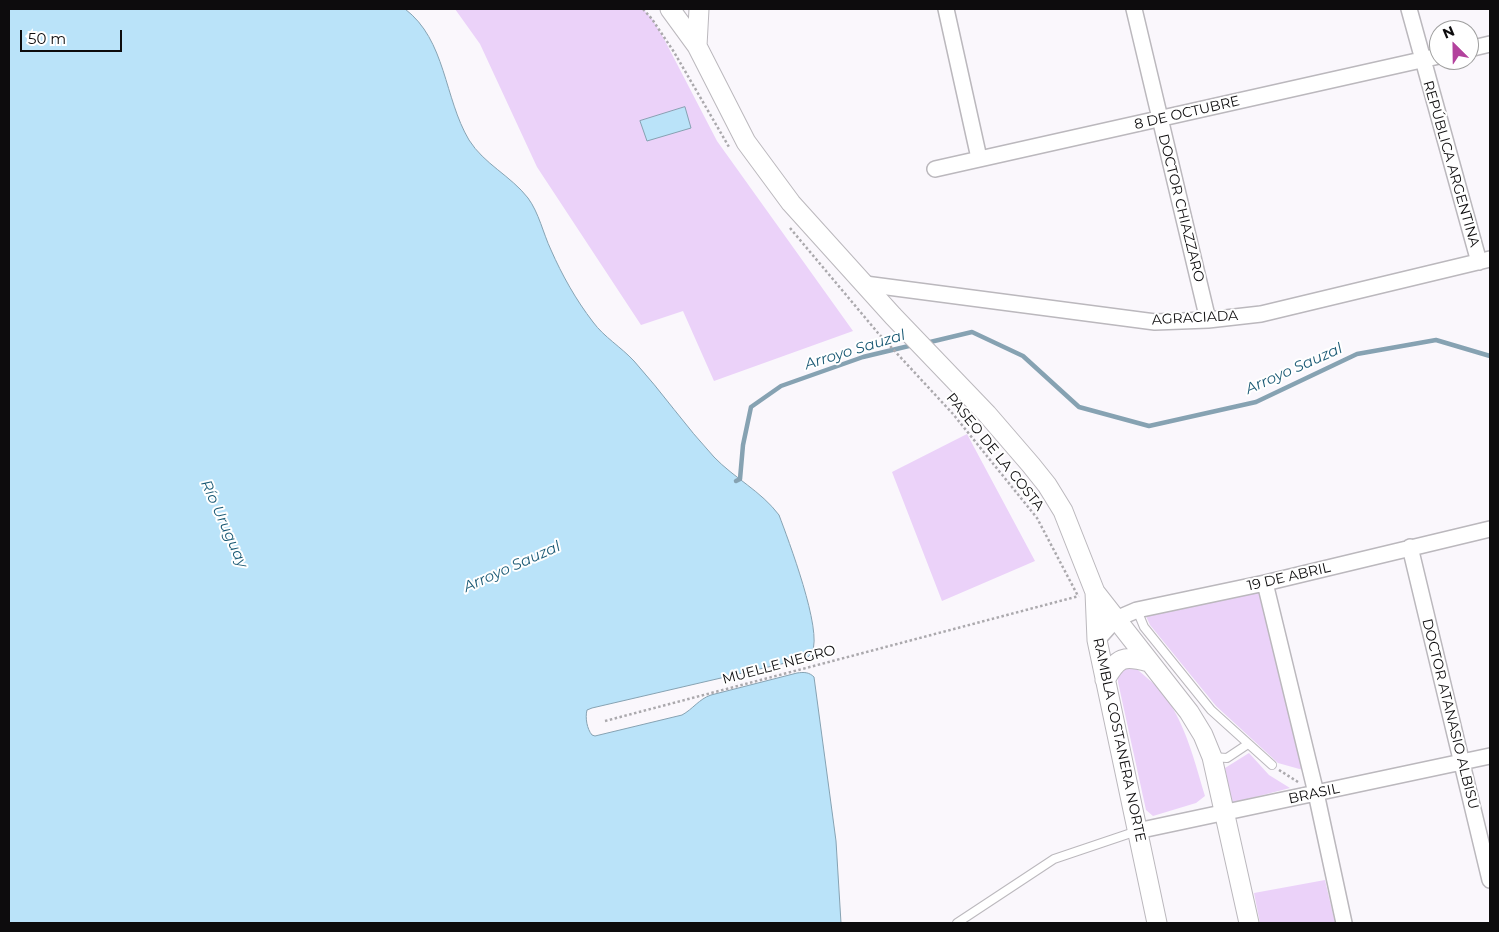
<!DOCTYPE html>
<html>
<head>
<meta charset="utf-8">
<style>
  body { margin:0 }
  #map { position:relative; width:1499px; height:932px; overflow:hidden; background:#faf7fc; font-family:Montserrat,sans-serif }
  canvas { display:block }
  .frame { position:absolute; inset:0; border:10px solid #0d0c0d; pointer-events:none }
  .north { position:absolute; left:1429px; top:20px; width:50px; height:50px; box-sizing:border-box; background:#fff; border:1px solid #9e9e9e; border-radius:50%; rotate:337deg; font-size:14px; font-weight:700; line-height:20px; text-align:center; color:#0d0c0d }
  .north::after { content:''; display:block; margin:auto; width:18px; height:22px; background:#b3429d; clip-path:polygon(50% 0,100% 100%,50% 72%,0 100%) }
  .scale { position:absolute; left:20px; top:30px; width:102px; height:22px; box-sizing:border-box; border:2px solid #0d0c0d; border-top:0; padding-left:6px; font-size:15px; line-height:18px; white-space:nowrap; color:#0d0c0d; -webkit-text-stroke:4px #fff; paint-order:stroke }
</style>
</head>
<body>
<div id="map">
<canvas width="1499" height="932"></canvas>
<div class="frame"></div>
<div class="north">N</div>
<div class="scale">50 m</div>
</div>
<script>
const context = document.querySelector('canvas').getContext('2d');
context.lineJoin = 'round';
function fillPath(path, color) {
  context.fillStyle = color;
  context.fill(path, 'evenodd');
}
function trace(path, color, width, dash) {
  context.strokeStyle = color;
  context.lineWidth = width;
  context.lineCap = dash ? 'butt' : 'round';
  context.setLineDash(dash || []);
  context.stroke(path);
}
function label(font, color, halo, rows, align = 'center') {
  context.font = font + ' Montserrat,sans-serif';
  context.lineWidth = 4;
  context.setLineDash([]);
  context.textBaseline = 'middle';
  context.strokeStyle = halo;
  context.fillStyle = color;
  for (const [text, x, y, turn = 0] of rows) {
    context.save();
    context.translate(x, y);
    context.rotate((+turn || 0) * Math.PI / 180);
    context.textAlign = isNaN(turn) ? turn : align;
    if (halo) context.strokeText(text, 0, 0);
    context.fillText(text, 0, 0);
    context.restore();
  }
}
fillPath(new Path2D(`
  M 455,9 L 643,9 L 652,19 L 663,37 L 717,141 L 853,331 L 714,381 L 683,311 L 641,325 L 537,167 L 480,44 Z
  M 967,434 L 1035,561 L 942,601 L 892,472 Z
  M 1259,592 L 1303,770 L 1278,763 L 1216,706 L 1150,625 L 1145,614 Z
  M 1124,667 L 1135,667 C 1144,676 1157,685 1165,696 C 1186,725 1195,763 1205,796 L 1196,803 L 1153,816 L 1146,810 L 1118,682 L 1118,675 Z
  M 1249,753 L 1269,775 L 1290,788 L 1232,803 L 1225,768 Z
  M 1325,880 L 1335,923 L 1260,923 L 1254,893 Z`), '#ebd2f9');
const water = new Path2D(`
  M 9,9 L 405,9 C 446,40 444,98 469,140 C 484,164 511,176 528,198 C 539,213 543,233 551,250 C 562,275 576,300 593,322 C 604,337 621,347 634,361 C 662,392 686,427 714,457 C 734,478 761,491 779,515 C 788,539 823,631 812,652 C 811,654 808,657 807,658 L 592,708 L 587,710 C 585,718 587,729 592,735 L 595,736 L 682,715 C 693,709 699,699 711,695 L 797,673 C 804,672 809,672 814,677 L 836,841 L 841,923 L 9,923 Z
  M 685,107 L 691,128 L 647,141 L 640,121 Z`);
fillPath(water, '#bae3f9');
trace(water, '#86a2b2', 1);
trace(new Path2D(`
  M 926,343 L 972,332 L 1023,356 L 1079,407 L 1149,426 L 1256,402 L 1357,354 L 1436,340 L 1490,356
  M 736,481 L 740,479 L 743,445 L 751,407 L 781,386 L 863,357 L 913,345`), '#86a2b2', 4.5);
const service = new Path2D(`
  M 1137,610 L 1144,627 L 1211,710 L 1272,765
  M 1212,757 L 1227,758 L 1248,744
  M 957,923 L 1054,859 L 1137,831`);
const minor = new Path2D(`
  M 946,9 L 979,158
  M 1134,9 L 1208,320
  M 1409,9 L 1479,262
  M 1469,49 L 1490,44
  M 935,169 L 1439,56
  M 865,284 L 1155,322 L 1208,320 L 1261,314 L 1490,259
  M 1410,547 L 1490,880
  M 1265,583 L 1316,793 L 1344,923
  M 1097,640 L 1116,619 L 1137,610 L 1265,583 L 1490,529
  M 1137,831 L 1490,756`);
const tertiary = new Path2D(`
  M 670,9 L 697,46 L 746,142 L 791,203 L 893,316 L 987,414 L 1031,465 L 1047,485 L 1063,511 L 1095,592 L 1097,640 L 1157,923
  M 697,46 L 699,9
  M 1095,592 L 1189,712 L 1203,735 L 1212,757 L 1249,923
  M 1105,680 C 1118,657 1123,655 1149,662`);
trace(service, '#bbb8bd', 10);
trace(minor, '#bbb8bd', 18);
trace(tertiary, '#bbb8bd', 21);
trace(new Path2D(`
  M 643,9 L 652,19 L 674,52 L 729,147
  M 790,228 L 878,333 L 953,414 L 1037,518 L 1078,596
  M 605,721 L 1079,596
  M 1279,770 L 1298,782`), '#aba9ad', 2.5, [2.5, 2.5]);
trace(service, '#fff', 8);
trace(minor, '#fff', 15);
trace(tertiary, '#fff', 19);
label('14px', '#0d0c0d', '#fff', [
  ["8 DE OCTUBRE",1187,113,-13],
  ["REPÚBLICA ARGENTINA",1451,164,74],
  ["DOCTOR CHIAZZARO",1181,208,76],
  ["AGRACIADA",1195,318,-3],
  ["PASEO DE LA COSTA",995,452,51],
  ["19 DE ABRIL",1289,577,-13],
  ["MUELLE NEGRO",779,665,-15],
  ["DOCTOR ATANASIO ALBISU",1450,714,76],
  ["RAMBLA COSTANERA NORTE",1119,740,78],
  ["BRASIL",1314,794,-12]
]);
label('italic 15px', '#1b5a75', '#fff', [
  ["Arroyo Sauzal",855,350,-17],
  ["Arroyo Sauzal",1294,369,-24],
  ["Río Uruguay",224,524,66],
  ["Arroyo Sauzal",512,567,-24]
]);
</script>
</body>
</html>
